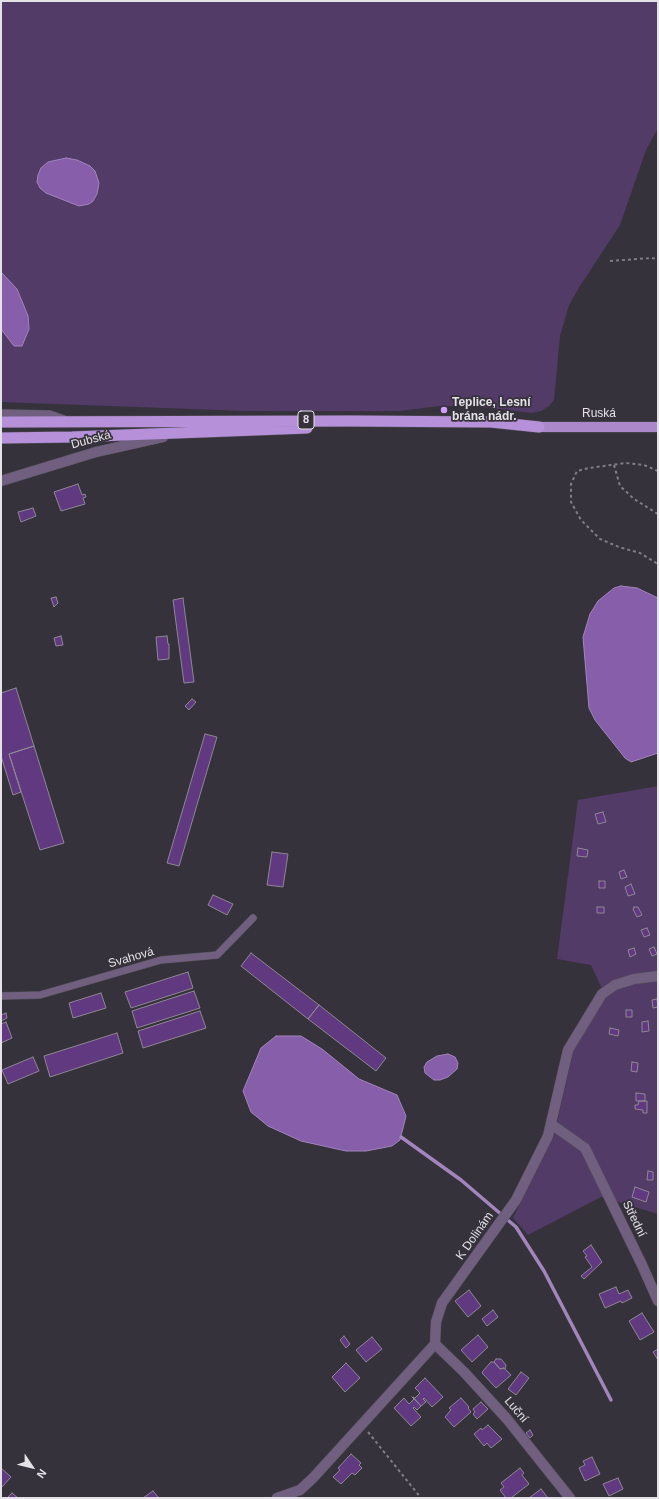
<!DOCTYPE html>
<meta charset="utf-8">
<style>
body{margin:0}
#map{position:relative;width:659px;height:1499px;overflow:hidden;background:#36323b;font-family:Arial,sans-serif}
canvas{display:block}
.frame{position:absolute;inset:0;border:2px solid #e4e1e7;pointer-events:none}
.north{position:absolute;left:12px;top:1447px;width:40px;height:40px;-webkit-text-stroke:3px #36323b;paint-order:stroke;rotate:125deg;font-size:11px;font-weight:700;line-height:16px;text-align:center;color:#e4e1e7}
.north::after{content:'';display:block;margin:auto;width:14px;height:18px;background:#e4e1e7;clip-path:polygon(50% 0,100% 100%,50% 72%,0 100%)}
</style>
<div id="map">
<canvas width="659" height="1499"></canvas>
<div class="frame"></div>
<div class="north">N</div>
</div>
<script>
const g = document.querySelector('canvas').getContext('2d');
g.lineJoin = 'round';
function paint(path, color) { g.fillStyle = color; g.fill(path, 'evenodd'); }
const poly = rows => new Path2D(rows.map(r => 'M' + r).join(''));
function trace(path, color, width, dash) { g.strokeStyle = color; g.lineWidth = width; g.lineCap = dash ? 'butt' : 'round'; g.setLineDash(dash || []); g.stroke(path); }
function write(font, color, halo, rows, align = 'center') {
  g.font = font + ' Arial,sans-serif'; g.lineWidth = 3.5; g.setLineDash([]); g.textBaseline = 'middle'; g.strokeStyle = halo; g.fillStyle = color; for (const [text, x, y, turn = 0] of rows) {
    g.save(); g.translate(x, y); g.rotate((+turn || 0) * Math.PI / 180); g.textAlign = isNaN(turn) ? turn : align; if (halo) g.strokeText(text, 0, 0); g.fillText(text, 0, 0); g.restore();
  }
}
paint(poly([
 [1,1,658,1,658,128,646,150,620,225,580,286,569,305,560,336,554,400,549,406,541,411,532,413,473,406,440,406,399,411,245,411,1,402,1,329,14,346,21,346,29,329,17,289,1,272],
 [658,786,658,1214,601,1197,528,1235,513,1218,554,1136,573,1052,606,997,591,965,557,959,578,800]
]), '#533b68');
const water = poly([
 [66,158,77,160,90,166,95,171,99,183,97,194,93,201,89,204,79,206,46,193,40,188,37,182,38,175,41,168,48,162,66,158],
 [1,272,17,289,28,316,29,329,22,346,14,346,1,329,1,272],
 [621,586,637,588,658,598,658,753,631,762,625,758,595,720,589,708,583,637,590,614,598,601,614,588,621,586],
 [276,1036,301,1036,322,1049,359,1079,397,1095,406,1116,400,1140,392,1146,366,1151,346,1151,301,1141,268,1126,251,1112,243,1091,261,1048,276,1036],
 [448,1054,455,1057,458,1063,457,1069,448,1077,440,1080,434,1080,425,1073,424,1067,427,1062,437,1056,448,1054]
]);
paint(water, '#865ea9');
trace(water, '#a285bc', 1);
trace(poly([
 [401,1137,461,1180,516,1227,544,1271,611,1400]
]), '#a285bc', 3.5);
const building = poly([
 [78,484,82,495,85,494,86,497,83,498,85,504,61,511,54,492,78,484],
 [33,508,36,516,21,522,18,512,33,508],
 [56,597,58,603,54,607,51,598,56,597],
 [183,598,194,682,184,683,173,600,183,598],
 [61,636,63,645,56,646,54,638,61,636],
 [167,636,168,644,169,644,169,659,158,660,156,637,167,636],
 [16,688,34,746,9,754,21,792,13,795,1,756,1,693,16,688],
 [192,699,196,702,189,710,185,706,192,699],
 [205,734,217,737,179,866,167,863,205,734],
 [34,746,64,843,40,850,9,754,34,746],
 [603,812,606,822,598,824,595,814,603,812],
 [578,848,588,850,587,857,577,856,578,848],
 [272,852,288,854,283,887,267,885,272,852],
 [624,870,627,877,621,879,619,872,624,870],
 [599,881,605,881,605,888,599,888,599,881],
 [631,884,635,894,628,896,625,887,631,884],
 [213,895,233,904,227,915,208,905,213,895],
 [597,907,604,907,604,913,597,913,597,907],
 [634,907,638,907,642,915,637,917,633,909,634,907],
 [647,928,650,935,644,937,641,930,647,928],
 [654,947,657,954,652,956,649,949,654,947],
 [634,948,636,954,630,957,628,950,634,948],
 [251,953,319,1005,308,1019,241,966,251,953],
 [188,972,193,988,131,1008,125,992,188,972],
 [194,991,200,1008,137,1028,132,1011,194,991],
 [101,993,106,1008,73,1018,69,1003,101,993],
 [657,999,658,1007,653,1008,652,1000,657,999],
 [319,1005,386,1058,376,1071,308,1019,319,1005],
 [626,1010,632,1010,632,1017,626,1017,626,1010],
 [200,1011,206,1028,143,1048,138,1031,200,1011],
 [6,1013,7,1018,1,1021,1,1015,6,1013],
 [648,1021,649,1031,642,1032,642,1022,648,1021],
 [6,1022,12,1038,1,1043,1,1024,6,1022],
 [610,1028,619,1030,618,1036,609,1034,610,1028],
 [117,1033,123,1053,50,1077,44,1056,117,1033],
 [33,1057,39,1071,8,1084,2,1070,33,1057],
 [632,1062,638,1063,637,1072,631,1071,632,1062],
 [636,1093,645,1094,645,1101,636,1101,636,1093],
 [639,1101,647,1101,647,1113,643,1113,643,1110,635,1109,635,1105,638,1105,639,1101],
 [648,1171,653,1172,653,1180,647,1180,648,1171],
 [635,1187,649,1192,646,1202,632,1197,635,1187],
 [591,1245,602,1262,584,1279,581,1276,592,1267,585,1257,587,1256,583,1251,591,1245],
 [616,1287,619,1294,628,1290,632,1298,622,1303,621,1301,605,1308,599,1294,616,1287],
 [469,1290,481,1306,468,1317,455,1301,469,1290],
 [493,1310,498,1317,487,1326,482,1319,493,1310],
 [642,1313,654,1332,640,1340,629,1321,642,1313],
 [478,1335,488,1347,472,1362,461,1350,478,1335],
 [344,1336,350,1344,346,1348,340,1340,344,1336],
 [372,1337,382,1349,366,1362,356,1350,372,1337],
 [658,1349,658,1360,653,1352,658,1349],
 [496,1359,501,1359,506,1365,505,1369,504,1368,500,1369,494,1362,496,1359],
 [491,1362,494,1362,500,1369,504,1368,511,1375,496,1388,482,1373,483,1371,491,1362],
 [346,1363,360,1378,345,1392,332,1377,346,1363],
 [521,1372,529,1378,516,1395,508,1389,521,1372],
 [425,1378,443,1397,432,1407,424,1398,423,1399,426,1402,421,1406,413,1397,415,1398,420,1393,415,1388,425,1378],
 [412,1397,421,1406,417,1410,414,1407,413,1408,421,1417,411,1426,394,1408,404,1398,409,1404,414,1399,412,1397],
 [461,1398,469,1407,468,1408,471,1412,454,1427,445,1417,451,1410,449,1408,461,1398],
 [481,1402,488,1409,477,1419,473,1414,475,1412,473,1409,481,1402],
 [488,1425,502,1439,491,1448,487,1443,484,1446,474,1434,481,1428,482,1430,488,1425],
 [530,1430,533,1435,530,1438,526,1433,530,1430],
 [351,1454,361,1463,359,1465,362,1468,355,1475,352,1473,341,1484,333,1477,340,1470,338,1468,351,1454],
 [592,1457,600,1474,585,1481,579,1468,585,1465,583,1461,592,1457],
 [1,1468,11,1477,1,1488,1,1468],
 [520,1468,524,1473,522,1475,529,1484,511,1498,506,1498,500,1490,504,1487,501,1483,520,1468],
 [618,1478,623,1489,609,1496,603,1484,618,1478],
 [541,1489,548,1498,529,1498,541,1489],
 [153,1491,159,1498,143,1498,153,1491],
 [12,1493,18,1498,7,1498,12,1493]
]);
paint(building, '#613980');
trace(building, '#8d8892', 1);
const service = poly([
 [1,413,50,414,64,419],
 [1,996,40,995,161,960,217,955,253,918]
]);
const minor = poly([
 [1,481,96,452,163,437],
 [551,1124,585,1148,642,1265,658,1301],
 [435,1344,464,1372,507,1419,570,1498],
 [277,1498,300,1490,313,1478,435,1344,436,1322,442,1303,516,1200,548,1136,568,1050,602,994,615,985,634,979,658,976]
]);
const primary = poly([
 [539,427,658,427]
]);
const trunk = poly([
 [1,422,350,421,491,422,539,427],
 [1,438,72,437,307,428]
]);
trace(service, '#524e57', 8);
trace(minor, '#524e57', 11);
trace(primary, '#524e57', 11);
trace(trunk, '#524e57', 12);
trace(poly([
 [610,261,651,258,658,259],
 [614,465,620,486,634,499,658,514],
 [658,471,644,465,626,463,589,468,577,471,571,484,571,502,581,520,600,539,619,547,640,553,658,564],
 [368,1432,421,1498]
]), '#807d85', 2, [3, 3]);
trace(service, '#705f7f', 7);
trace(minor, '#705f7f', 10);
trace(primary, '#aa88ca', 10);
trace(trunk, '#b690d8', 11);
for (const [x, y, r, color] of [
 [444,410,4,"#d19dfe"]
]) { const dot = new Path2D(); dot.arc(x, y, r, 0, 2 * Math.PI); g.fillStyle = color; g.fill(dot); trace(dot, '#36323b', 1.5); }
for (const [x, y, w] of [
 [306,420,16]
]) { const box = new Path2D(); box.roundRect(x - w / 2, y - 9, w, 18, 3); g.fillStyle = '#36323b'; g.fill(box); trace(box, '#e4e1e7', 1); }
write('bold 11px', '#e4e1e7', null, [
 ["8",306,420]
]);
write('bold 12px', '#e4e1e7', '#36323b', [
 ["Teplice, Lesní",452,403],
 ["brána nádr.",452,417]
], 'left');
write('12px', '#e4e1e7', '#36323b', [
 ["Ruská",599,414],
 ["Dubská",91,440,-15],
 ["Svahová",131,958,-16],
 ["Střední",634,1219,64],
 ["K Dolinám",475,1236,-55],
 ["Luční",516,1410,50]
]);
</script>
